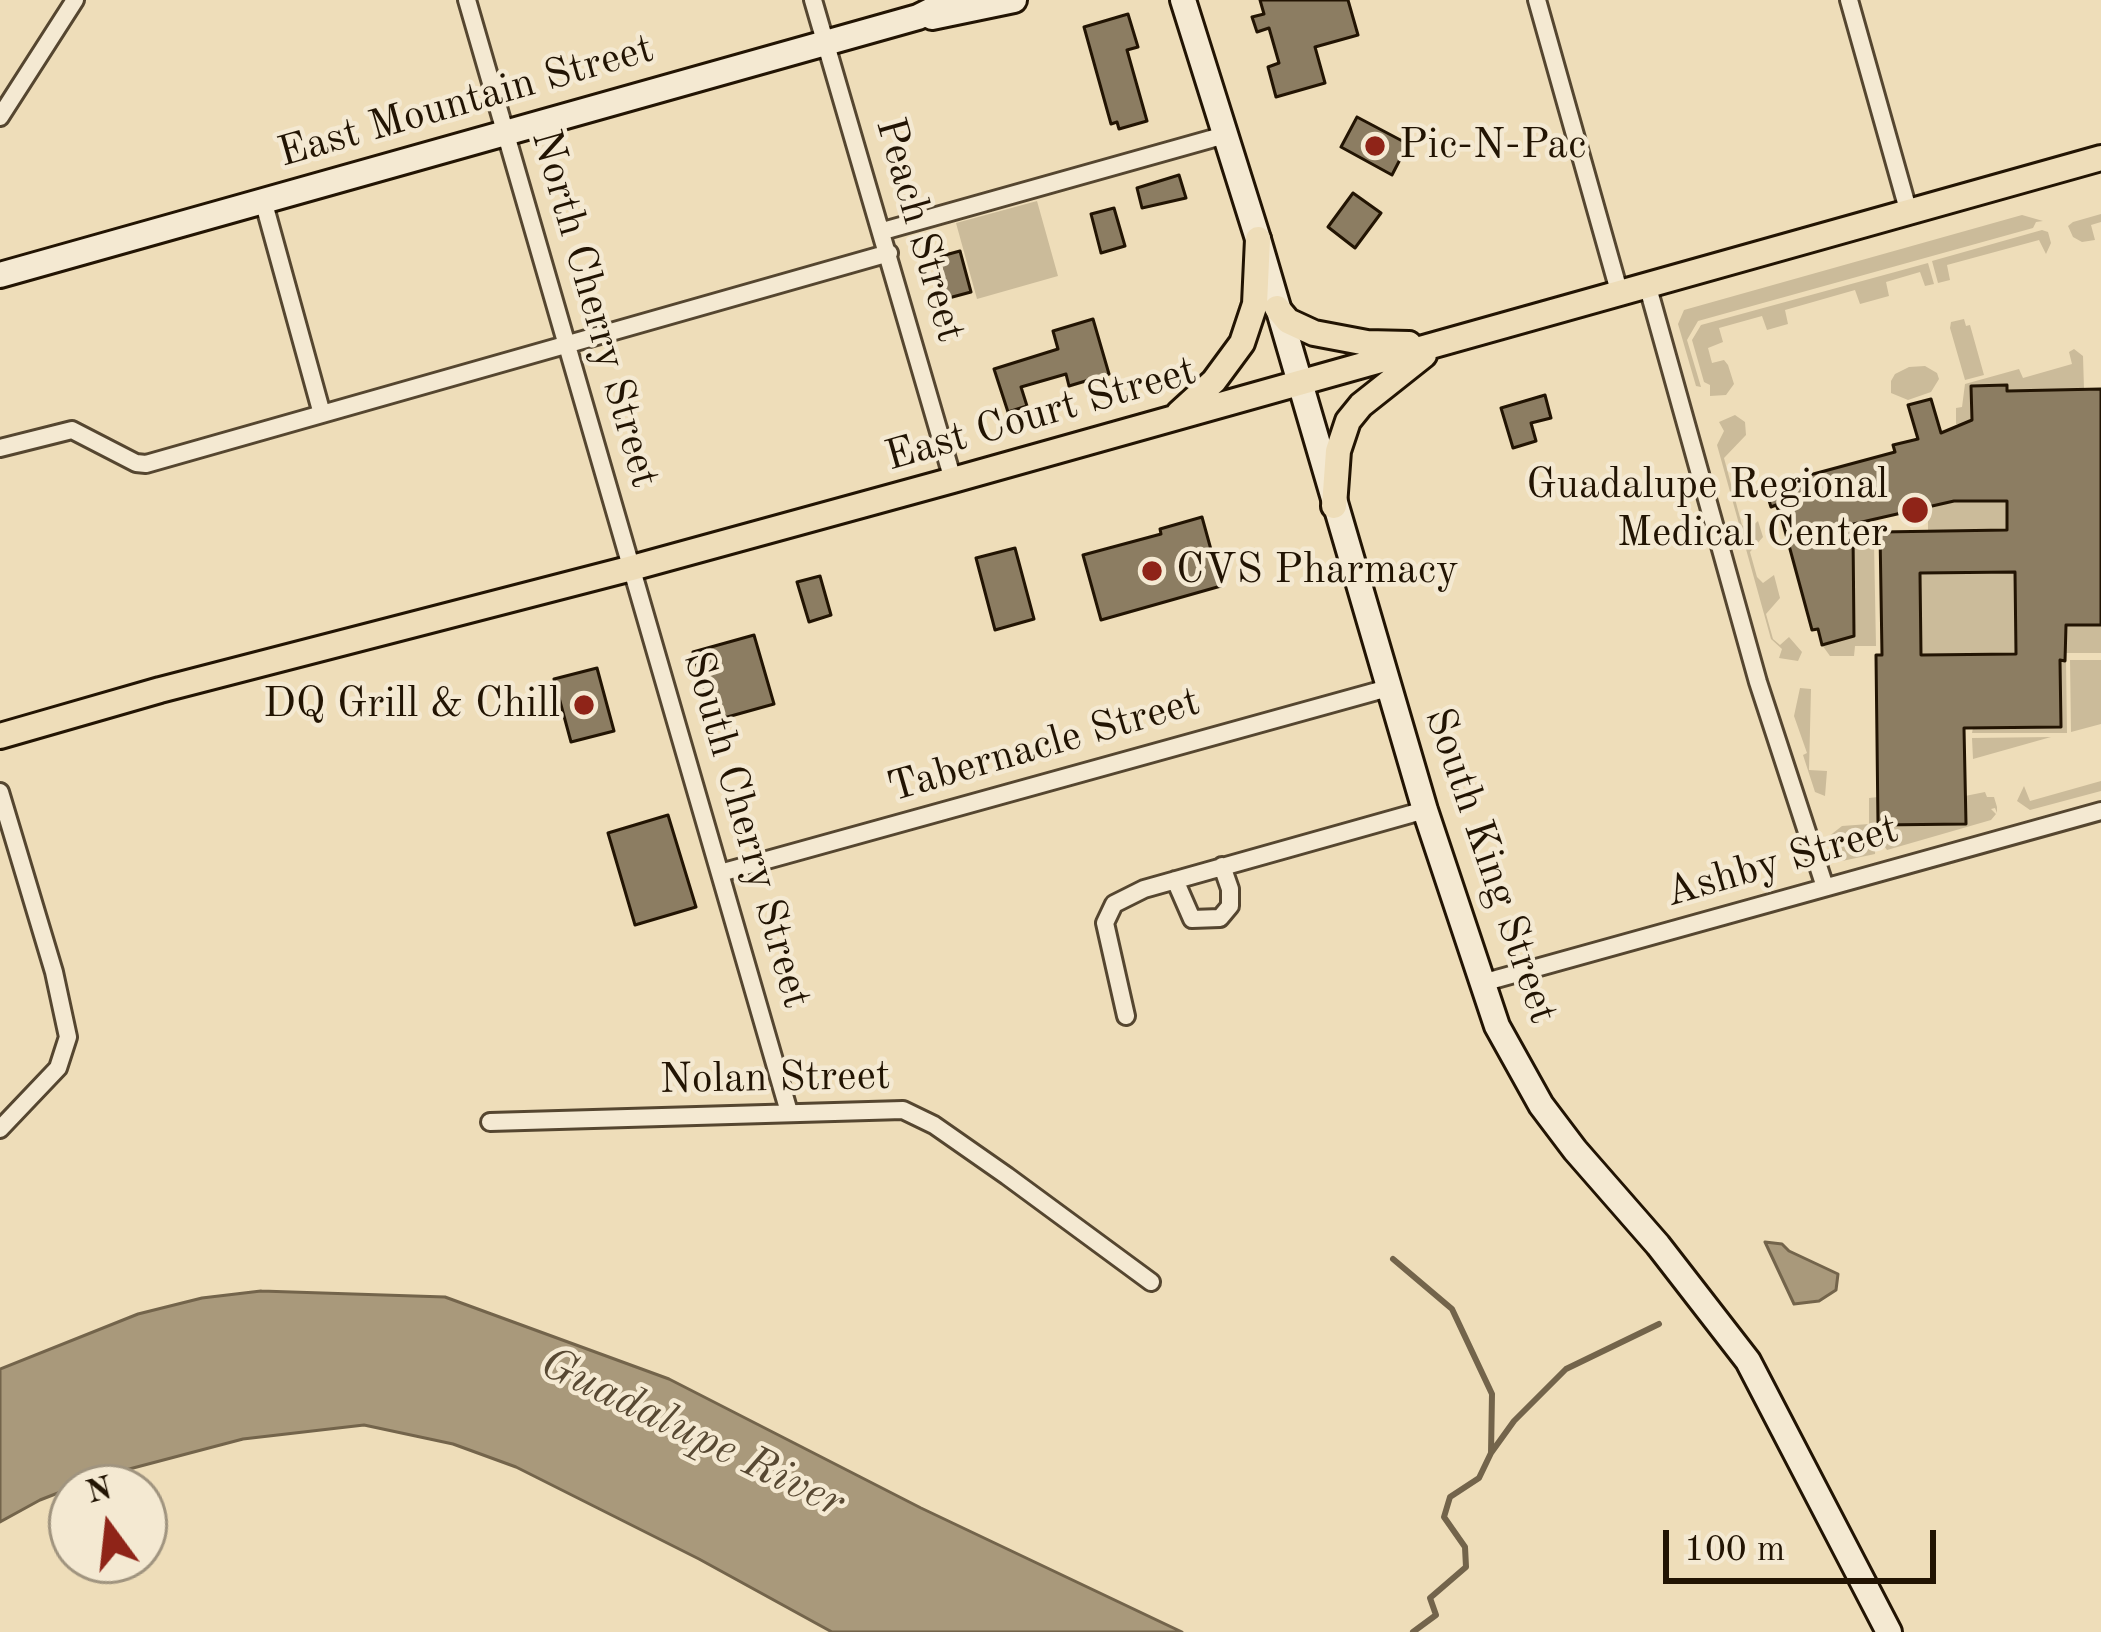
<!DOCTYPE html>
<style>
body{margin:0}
#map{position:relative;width:2101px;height:1632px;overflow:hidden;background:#eeddb9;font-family:"Old Standard TT",serif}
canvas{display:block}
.north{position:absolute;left:48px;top:1464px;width:120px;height:120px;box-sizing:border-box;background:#f4e9d2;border:3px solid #a0947f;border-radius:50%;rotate:345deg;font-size:33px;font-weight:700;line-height:48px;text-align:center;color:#221403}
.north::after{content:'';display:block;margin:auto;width:42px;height:54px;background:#8f2418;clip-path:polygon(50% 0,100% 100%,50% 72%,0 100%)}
.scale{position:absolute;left:1663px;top:1530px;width:273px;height:54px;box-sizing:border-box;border:6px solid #221403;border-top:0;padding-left:15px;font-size:36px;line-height:42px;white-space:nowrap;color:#221403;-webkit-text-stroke:9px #f4e9d2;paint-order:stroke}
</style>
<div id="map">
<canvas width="2101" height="1632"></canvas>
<div class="north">N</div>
<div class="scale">100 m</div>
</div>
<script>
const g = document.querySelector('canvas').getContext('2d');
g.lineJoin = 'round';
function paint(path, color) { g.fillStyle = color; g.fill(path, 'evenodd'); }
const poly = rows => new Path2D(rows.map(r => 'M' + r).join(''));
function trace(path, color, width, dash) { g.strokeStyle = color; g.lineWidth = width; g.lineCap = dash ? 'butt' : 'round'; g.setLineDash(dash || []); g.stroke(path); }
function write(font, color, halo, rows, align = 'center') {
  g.font = font + ' "Old Standard TT",serif'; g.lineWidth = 9; g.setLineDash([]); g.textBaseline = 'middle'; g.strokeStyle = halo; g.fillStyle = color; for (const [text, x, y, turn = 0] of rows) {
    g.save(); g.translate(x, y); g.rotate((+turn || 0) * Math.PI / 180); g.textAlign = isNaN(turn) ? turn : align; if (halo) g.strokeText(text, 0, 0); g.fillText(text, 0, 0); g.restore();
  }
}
paint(poly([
 [1037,201,1058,276,977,299,956,223],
 [2101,214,2101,222,2091,225,2095,240,2082,242,2073,237,2068,226,2073,222],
 [2022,215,2043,221,2036,222,2033,228,1698,321,1687,340,1701,387,1696,386,1678,324,1684,310],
 [2042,230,2048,232,2051,243,2046,254,2039,240,1947,265,1950,280,1938,283,1932,261],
 [1928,263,1934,284,1925,286,1920,272,1886,282,1889,296,1860,304,1855,290,1785,310,1788,324,1767,330,1762,316,1719,328,1723,342,1708,348,1712,363,1724,360,1728,365,1734,384,1726,395,1710,396,1710,385,1704,382,1692,340,1701,325],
 [1964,319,1966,326,1970,325,1984,375,1965,380,1950,328,1951,322],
 [2074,349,2083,356,2084,389,2007,391,2006,385,1971,386,1972,426,1956,424,1956,408,1962,407,1965,384,2019,369,2023,378,2072,364,2069,352],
 [1925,366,1937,373,1939,379,1931,392,1908,400,1891,393,1891,381,1895,374,1909,367],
 [1735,415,1745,422,1746,435,1724,458,1742,525,1748,530,1758,521,1763,537,1750,552,1757,577,1763,583,1774,575,1780,598,1766,614,1773,639,1780,645,1789,637,1802,652,1798,661,1779,658,1782,649,1771,639,1717,445,1724,431,1719,422],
 [1954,501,2007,501,2007,530,1928,531,1928,507],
 [1853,537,1880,537,1880,542,1874,543,1876,646,1855,646,1854,656,1830,656,1822,645,1854,636],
 [2015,572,2016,654,1921,655,1920,573],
 [2059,625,2101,625,2101,653,2066,653],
 [2060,660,2066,661,2067,733,1972,733,1976,711],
 [2070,660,2101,660,2101,724,2071,732],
 [1800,688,1811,689,1809,770,1827,771,1825,796,1815,792,1803,755,1807,753,1794,716],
 [2051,737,1973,759,1972,738],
 [2101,781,2101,791,2030,810,2017,801,2024,786,2030,801],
 [1985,792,1987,797,1994,797,1997,807,1997,813,1995,808,1991,809,1996,814,1991,820,1887,850,1884,846,1884,825,1965,824,1965,796],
 [1878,797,1875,854,1842,861,1831,853,1828,837,1842,826,1869,824,1869,798]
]), '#cbbb9a');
const water = poly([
 [1765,1242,1782,1244,1789,1251,1838,1274,1836,1290,1819,1301,1794,1304,1765,1242],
 [261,1291,445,1297,669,1379,921,1508,1182,1632,832,1632,699,1559,516,1467,453,1444,364,1425,243,1439,99,1477,40,1500,0,1522,0,1369,138,1314,202,1298,261,1291]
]);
paint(water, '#a9997b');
trace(water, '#73644b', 3);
trace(poly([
 [1393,1259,1452,1309,1492,1394,1491,1453],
 [1413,1632,1436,1615,1430,1598,1466,1567,1465,1547,1444,1517,1450,1497,1479,1478,1491,1453,1514,1421,1566,1369,1659,1324]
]), '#73644b', 6);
const building = poly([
 [1260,0,1348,0,1358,35,1315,47,1325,83,1276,97,1268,67,1279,63,1269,28,1257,32,1252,17,1264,14,1260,0],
 [1128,14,1138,47,1127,50,1147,121,1119,129,1117,122,1111,124,1084,27,1128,14],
 [1357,117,1408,144,1392,175,1341,147,1357,117],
 [1179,175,1186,198,1142,208,1137,188,1179,175],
 [1353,193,1381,213,1355,248,1328,227,1353,193],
 [1114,208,1125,246,1101,253,1091,214,1114,208],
 [960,251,971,292,945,299,934,258,960,251],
 [1093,319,1109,374,1069,386,1066,374,1021,387,1027,406,1008,412,994,369,1058,349,1053,331,1093,319],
 [2007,385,2007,391,2101,389,2101,625,2066,625,2065,661,2060,660,2061,727,1964,728,1966,824,1878,825,1876,655,1882,655,1880,532,2007,530,2007,501,1954,501,1849,525,1853,532,1854,636,1822,645,1818,629,1812,630,1781,516,1776,505,1771,507,1765,487,1895,452,1893,445,1918,439,1908,405,1931,399,1941,433,1972,420,1971,386,2007,385],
 [2015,572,2016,654,1921,655,1920,573,2015,572],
 [1545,395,1551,418,1531,423,1536,441,1513,448,1501,408,1545,395],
 [1202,517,1221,586,1101,620,1083,555,1161,534,1160,529,1202,517],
 [1015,548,1034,619,995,630,976,558,1015,548],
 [820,576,831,615,809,622,797,582,820,576],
 [754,635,774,704,713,721,693,652,754,635],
 [597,668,614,731,571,742,554,679,597,668],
 [668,815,696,907,635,925,608,833,668,815]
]);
paint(building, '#8c7d62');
trace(building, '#221403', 3);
const street = poly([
 [467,0,789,1112],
 [813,0,953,480],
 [1537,0,1619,291],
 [1849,0,1909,213],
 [0,117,75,0],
 [263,200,322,414],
 [883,231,1225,135],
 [1647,284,1758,682,1825,887],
 [0,448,72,430,136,463,146,464,889,253],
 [0,792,54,972,68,1037,58,1068,0,1129],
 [720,873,1388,688],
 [1175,880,1192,919,1220,918,1230,906,1230,889,1222,866],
 [1482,983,2101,811],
 [1126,1016,1105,923,1114,904,1144,889,1425,810],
 [490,1122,903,1110,934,1125,1007,1176,1151,1282]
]);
const secondary = poly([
 [1183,0,1258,239,1425,810,1497,1026,1541,1105,1575,1150,1658,1245,1748,1361,1889,1632],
 [932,17,1014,0],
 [0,275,918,17,952,0]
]);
const primary = poly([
 [1277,308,1288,321,1314,333,1367,343,1409,344],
 [1179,413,1214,381,1242,343,1255,304,1258,239],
 [1334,506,1338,451,1348,421,1361,405,1424,355],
 [0,736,160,690,632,568,953,480,2101,158]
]);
trace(street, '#554630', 22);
trace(secondary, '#221403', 30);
trace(primary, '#221403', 30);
trace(street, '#f4e9d2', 16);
trace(secondary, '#f4e9d2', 24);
trace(primary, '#eeddb9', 24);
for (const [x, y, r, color] of [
 [1375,146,12,"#8f2418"],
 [1915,510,15,"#8f2418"],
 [1152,571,12,"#8f2418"],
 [584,705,12,"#8f2418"]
]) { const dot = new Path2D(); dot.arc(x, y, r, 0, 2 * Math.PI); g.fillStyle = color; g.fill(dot); trace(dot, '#f4e9d2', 4.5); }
write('42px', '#221403', '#f4e9d2', [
 ["East Mountain Street",466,102,-16],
 ["Peach Street",919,230,74],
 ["North Cherry Street",594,309,74],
 ["East Court Street",1041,415,-16],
 ["Tabernacle Street",1044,746,-16],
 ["South Cherry Street",746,830,74],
 ["Ashby Street",1782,862,-16],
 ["South King Street",1490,866,71],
 ["Nolan Street",775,1079,-1]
]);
write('42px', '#221403', '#f4e9d2', [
 ["Pic-N-Pac",1399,146],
 ["Guadalupe Regional",1888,486,"right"],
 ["Medical Center",1888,534,"right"],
 ["CVS Pharmacy",1176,571],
 ["DQ Grill & Chill",560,705,"right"]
], 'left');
write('italic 45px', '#584933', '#f4e9d2', [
 ["Guadalupe River",692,1434,26]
]);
</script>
